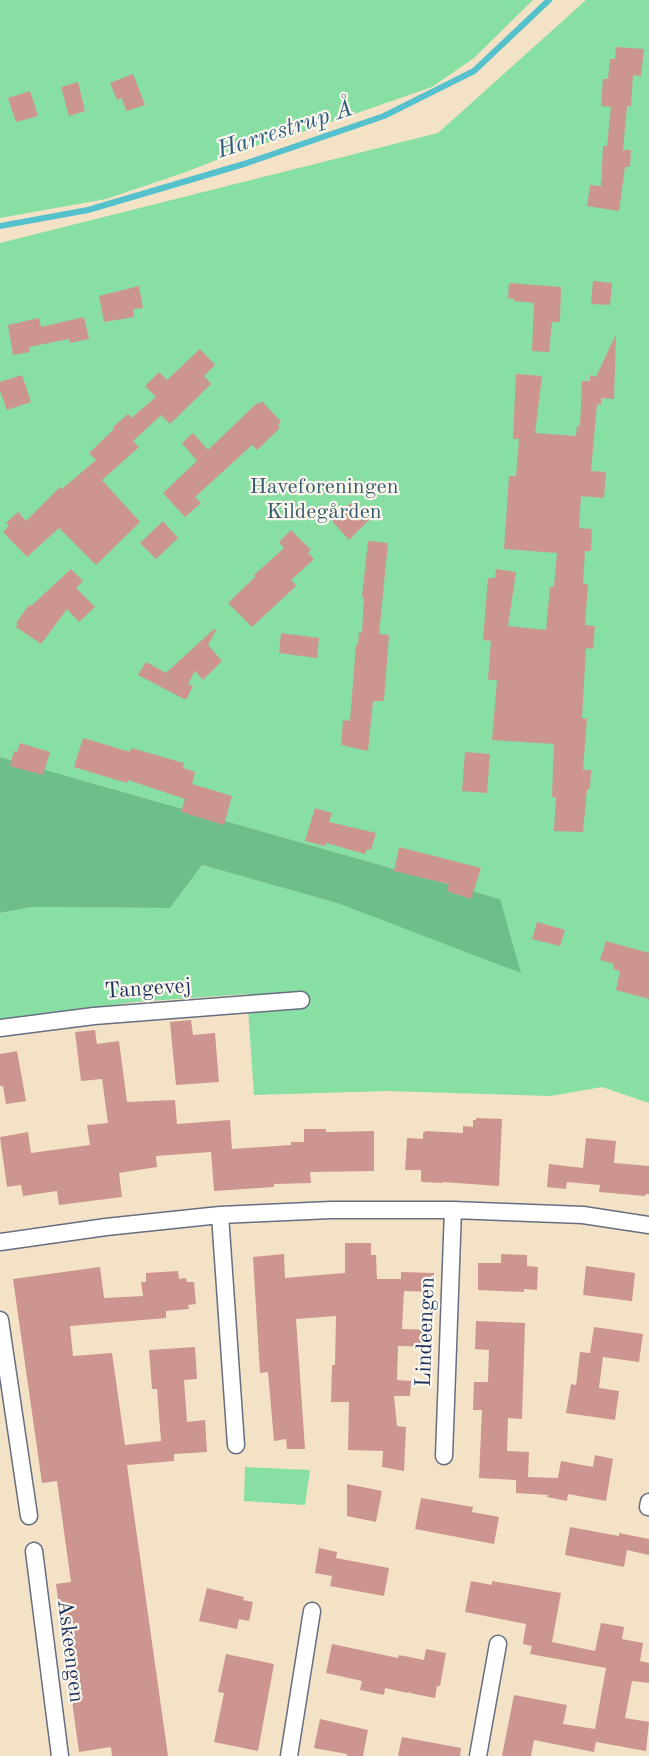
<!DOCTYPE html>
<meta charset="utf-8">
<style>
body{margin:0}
canvas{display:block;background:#f3e2c6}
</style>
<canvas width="649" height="1756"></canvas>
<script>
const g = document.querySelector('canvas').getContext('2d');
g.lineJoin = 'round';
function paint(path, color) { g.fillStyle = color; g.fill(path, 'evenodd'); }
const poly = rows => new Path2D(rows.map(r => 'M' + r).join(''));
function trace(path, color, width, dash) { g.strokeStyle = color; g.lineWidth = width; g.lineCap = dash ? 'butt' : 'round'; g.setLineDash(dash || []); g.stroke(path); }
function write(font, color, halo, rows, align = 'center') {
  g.font = font + ' "Old Standard TT",serif'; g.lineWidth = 4.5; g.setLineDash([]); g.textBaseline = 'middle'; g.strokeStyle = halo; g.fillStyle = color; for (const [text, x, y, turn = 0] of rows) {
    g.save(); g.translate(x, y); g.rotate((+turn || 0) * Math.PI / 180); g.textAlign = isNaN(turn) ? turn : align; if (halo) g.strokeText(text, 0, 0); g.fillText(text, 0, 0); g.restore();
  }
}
paint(poly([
 [0,0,533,0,474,58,432,87,288,137,247,148,186,172,106,199,0,218],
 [586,0,649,0,649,1103,602,1087,551,1096,387,1091,254,1095,247,994,135,1002,0,1021,0,913,32,907,170,908,202,865,340,904,500,899,0,757,0,243,438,133],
 [245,1467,310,1470,305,1505,244,1501]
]), '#88dfa3');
paint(poly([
 [0,757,500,899,521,973,340,904,202,865,170,908,32,907,0,913]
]), '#6ebe89');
trace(poly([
 [0,226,88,210,244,164,384,116,474,71,549,0]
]), '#54c1cc', 6);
paint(poly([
 [616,47,644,49,641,76,633,75,631,106,627,106,623,150,631,150,630,167,625,167,619,211,587,206,590,185,601,186,603,146,607,146,611,107,601,106,603,79,608,79,610,59,615,59],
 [133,74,145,105,126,111,122,98,117,100,110,83],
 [78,82,85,111,69,116,61,87],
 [30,91,38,116,16,122,8,98],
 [593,281,612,283,610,305,591,304],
 [509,283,561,287,560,322,552,322,549,352,532,351,534,303,514,301,514,299,508,298],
 [139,286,143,308,133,309,134,317,104,322,99,296],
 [84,317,89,339,70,343,69,339,29,347,30,352,13,355,8,325,39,318,41,327],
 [616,334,614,399,601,398,601,405,597,404,591,471,606,472,604,498,581,496,579,528,592,529,591,551,585,551,583,584,588,584,585,625,595,626,593,649,586,648,582,718,587,719,583,770,591,770,590,789,587,789,583,832,554,831,556,797,552,797,554,744,492,740,497,680,488,680,491,641,483,640,488,578,495,578,496,569,516,572,508,626,546,630,550,587,554,587,557,553,504,549,509,476,516,476,519,439,513,439,516,374,542,376,535,433,576,436,577,426,580,426,582,381,590,381,590,375,596,377],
 [200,349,215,365,204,376,211,384,170,424,161,415,133,441,139,447,102,480,140,522,96,565,59,528,27,557,3,532,9,526,6,523,18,512,26,521,60,487,62,489,96,460,89,453,114,429,113,427,128,414,131,418,156,397,145,386,159,372,167,380],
 [22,375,31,402,7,410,0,391,0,382],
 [262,401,281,422,278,425,280,428,257,450,252,445,195,497,201,503,185,517,163,493,197,461,182,443,193,433,208,450,257,403,259,404],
 [353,501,370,519,349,540,332,521],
 [163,521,178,538,156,559,140,543],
 [291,530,311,550,308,553,314,559,291,580,296,586,252,627,228,603,255,577,254,575,284,548,279,542],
 [368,541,388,543,379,634,389,635,384,701,373,701,368,751,341,745,343,720,350,721,356,645,358,645,359,632,362,633,364,597,362,597],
 [71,569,83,581,76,588,95,607,79,622,67,609,41,644,16,627,18,624,16,623,29,605,31,606],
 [214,629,216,630,208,645,222,661,203,680,195,671,188,684,193,686,186,700,138,675,146,662,166,673],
 [281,633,319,638,317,658,279,653],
 [83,738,130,752,131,748,184,763,183,768,195,772,192,784,232,796,224,825,181,812,185,799,128,780,127,783,74,767],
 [20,743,50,752,43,775,10,766,14,751,17,752],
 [465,752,490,754,487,793,462,791],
 [315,808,332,813,329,822,376,833,371,850,367,849,365,854,326,843,325,846,305,841],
 [399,847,481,868,471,899,447,891,449,884,394,871],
 [537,922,565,930,560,946,532,939],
 [606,941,649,953,649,999,616,990,620,971,613,969,614,964,600,960],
 [191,1020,193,1035,215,1033,219,1082,176,1085,170,1022],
 [95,1030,97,1044,119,1041,127,1102,175,1100,177,1124,230,1120,232,1149,291,1145,291,1142,304,1142,304,1129,326,1129,326,1132,374,1131,374,1171,310,1172,311,1183,274,1184,274,1187,214,1191,211,1152,156,1156,157,1167,119,1173,122,1197,59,1205,57,1191,23,1196,21,1185,7,1187,0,1137,28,1132,31,1153,90,1145,87,1125,108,1123,102,1079,81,1081,75,1032],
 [17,1051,26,1101,6,1104,3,1086,0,1086,0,1054],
 [476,1118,502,1119,499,1186,443,1182,443,1183,423,1182,421,1181,421,1170,405,1170,407,1138,423,1139,423,1133,426,1131,463,1133,463,1126,473,1127,473,1120,476,1120],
 [586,1138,616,1141,614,1163,649,1166,649,1194,646,1194,645,1196,599,1192,600,1185,567,1182,566,1189,547,1187,549,1164,583,1168],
 [345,1243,371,1243,371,1255,376,1255,377,1279,401,1279,401,1272,434,1273,434,1292,404,1291,402,1329,432,1330,432,1347,398,1346,397,1380,411,1381,410,1396,394,1396,397,1426,406,1427,404,1471,382,1467,383,1451,348,1450,349,1402,331,1402,332,1365,335,1365,336,1316,296,1319,305,1449,287,1449,286,1439,274,1441,268,1372,260,1373,253,1257,284,1254,285,1278,345,1273],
 [501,1254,527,1255,527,1266,538,1267,537,1290,524,1289,524,1292,478,1290,478,1263,501,1263],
 [586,1266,635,1273,632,1301,583,1295],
 [100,1267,104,1298,143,1296,141,1282,146,1282,146,1273,178,1271,179,1279,186,1278,187,1282,194,1282,196,1304,188,1305,189,1309,166,1311,166,1318,70,1326,73,1356,112,1353,125,1445,161,1441,157,1389,152,1389,149,1350,195,1347,197,1379,184,1380,187,1422,205,1420,207,1452,174,1454,174,1461,127,1465,168,1756,112,1756,111,1747,79,1752,56,1584,71,1582,57,1481,42,1483,13,1279],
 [476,1321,525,1323,522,1419,508,1418,507,1451,529,1452,528,1477,558,1478,561,1461,593,1467,595,1455,613,1459,606,1501,568,1494,567,1501,547,1497,548,1495,516,1493,516,1480,479,1478,482,1410,473,1410,474,1382,488,1382,489,1350,475,1349],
 [594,1327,643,1334,639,1362,603,1357,599,1388,619,1391,615,1420,566,1413,571,1384,576,1385,580,1352,590,1353],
 [347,1484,382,1491,376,1522,347,1516],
 [421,1498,473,1507,472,1512,499,1517,494,1544,415,1529],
 [570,1527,619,1536,619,1533,649,1539,649,1555,627,1550,624,1567,565,1555],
 [319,1548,337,1552,336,1558,389,1568,384,1596,330,1586,332,1576,315,1573],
 [471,1581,492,1585,492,1581,561,1593,552,1642,595,1651,601,1623,624,1627,622,1639,643,1643,640,1661,649,1663,649,1683,632,1681,625,1718,649,1722,646,1751,596,1742,594,1752,534,1740,531,1756,502,1756,514,1695,567,1705,563,1724,595,1729,606,1668,530,1654,532,1646,523,1644,526,1624,465,1612],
 [207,1588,244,1597,243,1600,253,1602,249,1621,239,1619,237,1629,199,1621],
 [332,1644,398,1658,399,1655,424,1660,426,1649,446,1653,440,1686,437,1686,435,1698,410,1693,411,1691,408,1693,385,1688,384,1695,360,1690,362,1681,326,1673],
 [226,1654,274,1664,258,1751,214,1742,224,1693,218,1692],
 [320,1719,368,1730,363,1756,347,1756,347,1754,314,1748],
 [402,1737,461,1748,460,1756,398,1756]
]), '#cd958f');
const minor = poly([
 [0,1028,94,1016,301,1000],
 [220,1215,236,1445],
 [0,1242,106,1227,220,1215,331,1210,453,1210,583,1215,649,1225],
 [0,1320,29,1516],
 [444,1456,453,1210],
 [648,1507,649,1502],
 [34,1551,60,1756],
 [289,1756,312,1611],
 [478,1756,498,1644]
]);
trace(minor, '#676e82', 19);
trace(minor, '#fff', 16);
write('22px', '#365b6f', '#fbf7ec', [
 ["Haveforeningen",324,487],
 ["Kildegården",324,512]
]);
write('22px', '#1b2f5e', '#fbf7ec', [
 ["Tangevej",148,989,-4],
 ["Lindeengen",426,1332,-88],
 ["Askeengen",70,1651,83]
]);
write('italic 24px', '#2c5b7f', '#fbf7ec', [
 ["Harrestrup Å",285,130,-18]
]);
</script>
